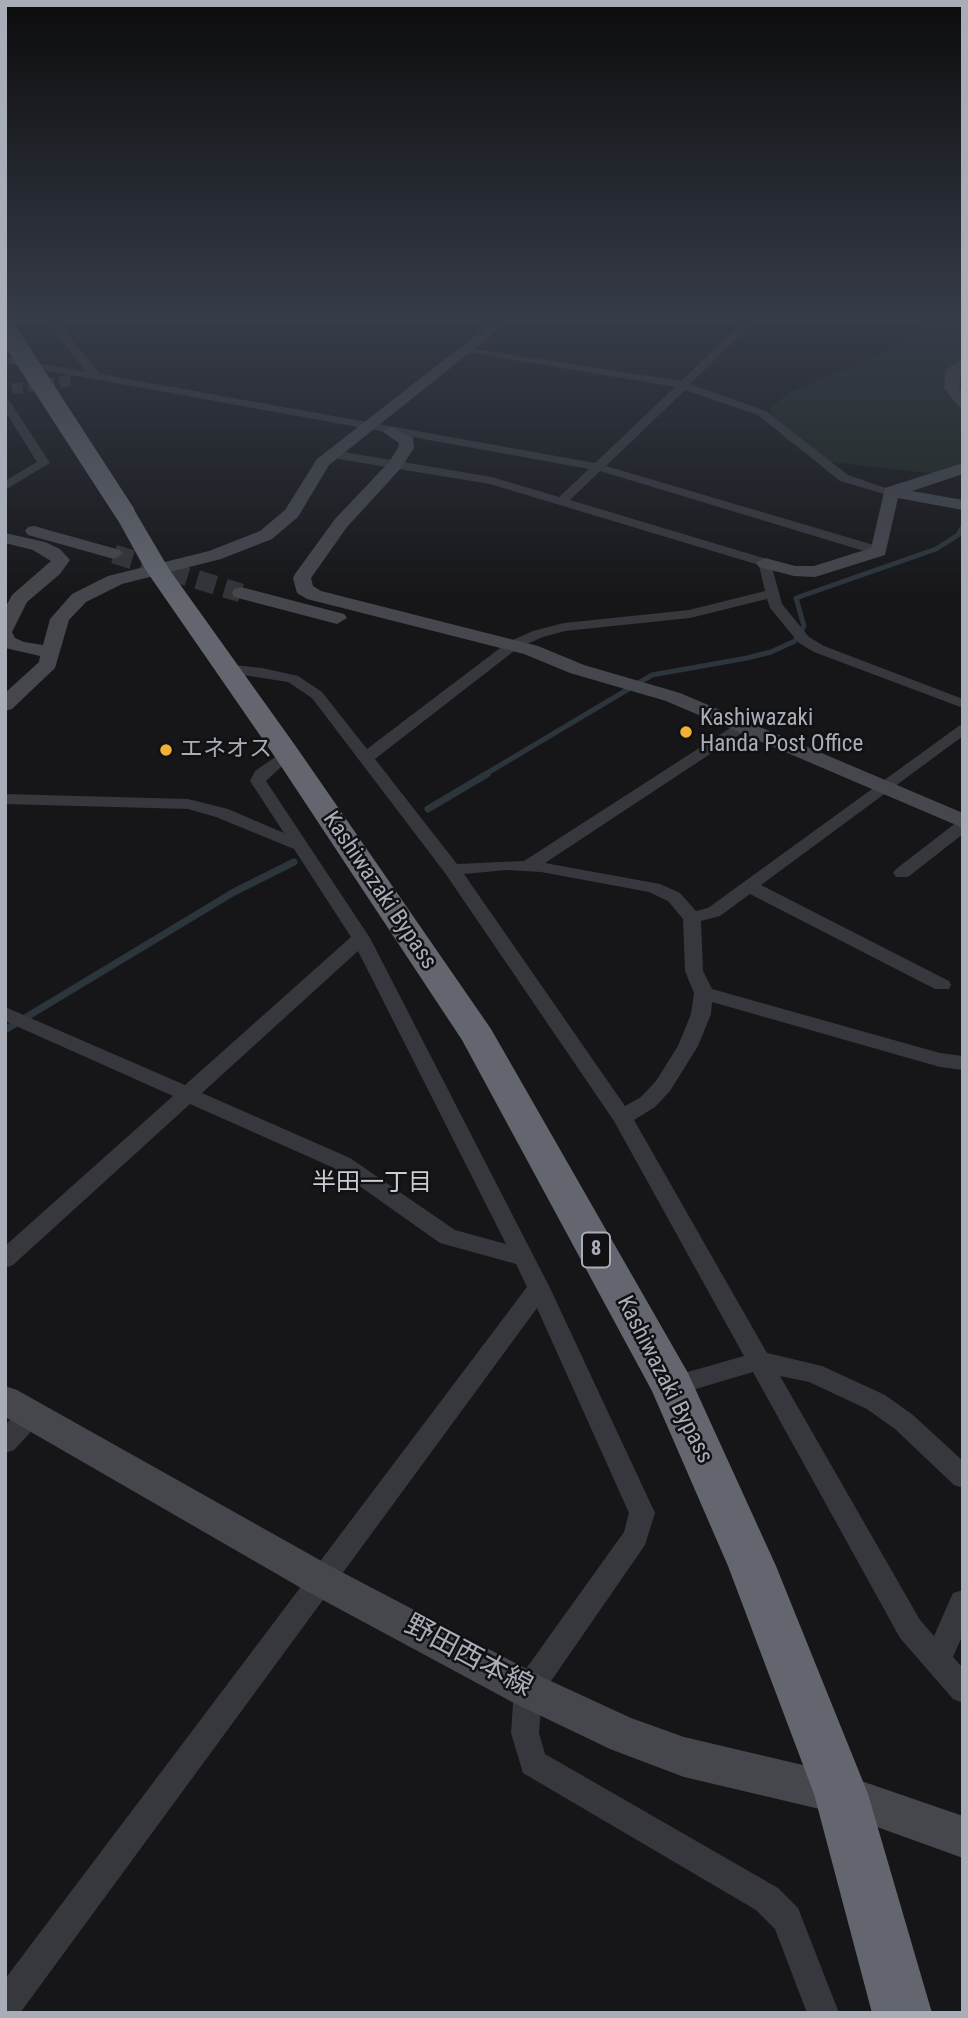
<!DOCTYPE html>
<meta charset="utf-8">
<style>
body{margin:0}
#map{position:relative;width:968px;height:2018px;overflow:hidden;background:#161618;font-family:"Roboto Condensed",sans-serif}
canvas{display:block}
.frame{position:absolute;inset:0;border:7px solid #a8adb8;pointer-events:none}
</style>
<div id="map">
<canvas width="968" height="2018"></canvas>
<div class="frame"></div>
</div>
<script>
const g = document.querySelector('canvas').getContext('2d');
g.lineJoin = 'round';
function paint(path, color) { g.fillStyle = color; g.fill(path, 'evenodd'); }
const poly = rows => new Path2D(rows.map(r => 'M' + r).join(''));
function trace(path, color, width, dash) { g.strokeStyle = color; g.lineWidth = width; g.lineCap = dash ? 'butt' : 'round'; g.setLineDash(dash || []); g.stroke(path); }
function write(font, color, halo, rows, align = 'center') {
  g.font = font + ' "Roboto Condensed","Noto Sans JP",sans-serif'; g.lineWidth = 5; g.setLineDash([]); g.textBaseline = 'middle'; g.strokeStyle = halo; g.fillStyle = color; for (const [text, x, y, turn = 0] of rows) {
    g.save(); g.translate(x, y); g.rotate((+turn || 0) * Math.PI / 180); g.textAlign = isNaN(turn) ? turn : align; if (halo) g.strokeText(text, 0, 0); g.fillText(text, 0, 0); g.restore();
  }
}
paint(poly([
 [930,321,963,321,963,472,936,474,832,462,808,454,785,438,771,418,771,407,790,392,881,354]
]), '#1e261f');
trace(poly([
 [484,775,652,675,747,658,771,652,795,641,804,626,796,598,936,549,958,535,963,526]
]), '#2c353c', 5);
trace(poly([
 [428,809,487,774],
 [5,1030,234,892,294,862]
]), '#2c353c', 7);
trace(poly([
 [12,389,72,380]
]), '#333438', 11, [11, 5]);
trace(poly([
 [114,554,241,593]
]), '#333438', 19, [19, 10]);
paint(poly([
 [47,321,57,321,100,374,595,463,675,387,466,352,462,351,462,347,681,381,744,321,755,321,690,384,766,411,848,475,897,492,891,496,840,481,758,415,685,390,606,466,884,548,884,554,874,554,600,471,570,500,770,560,782,604,809,637,824,646,963,699,963,708,814,652,799,643,770,608,767,599,690,618,565,631,543,637,518,648,375,759,457,864,524,861,738,723,748,723,751,726,748,729,545,863,660,884,680,893,696,911,708,908,963,723,963,736,761,885,949,981,951,985,949,989,935,989,750,894,720,916,701,921,703,971,712,989,940,1053,963,1056,963,1070,940,1067,712,1002,711,1014,698,1046,670,1091,655,1107,634,1120,767,1353,822,1366,885,1395,913,1415,963,1461,963,1488,954,1485,895,1429,867,1409,809,1382,780,1376,920,1620,934,1636,953,1593,963,1590,963,1634,953,1657,963,1668,963,1703,953,1699,900,1638,753,1372,672,1396,663,1393,660,1386,663,1379,744,1356,614,1121,445,873,312,698,288,682,224,672,217,668,224,664,262,668,298,676,322,692,367,749,508,642,533,631,564,623,689,610,765,591,759,565,490,484,332,458,326,454,332,450,492,477,559,497,589,469,5,363,5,357,86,372,47,321],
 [506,870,541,872,649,892,668,901,683,919,685,971,694,993,691,1014,678,1046,656,1081,641,1097,625,1106,464,874,506,870],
 [5,399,9,400,50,463,5,490,5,481,37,462,5,411,5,399],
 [287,749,295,754,266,781,370,938,550,1288,655,1513,645,1545,542,1694,539,1733,545,1754,778,1888,798,1908,839,2013,807,2013,775,1929,756,1910,523,1773,511,1733,514,1690,518,1680,624,1532,629,1513,537,1308,20,2013,5,2013,5,1979,527,1287,516,1264,440,1243,334,1168,190,1104,13,1265,5,1268,5,1246,173,1096,5,1021,5,1007,185,1085,351,937,294,849,216,817,188,809,5,804,5,794,188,799,228,809,284,833,250,781,255,771,287,749],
 [358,951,506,1244,455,1230,350,1158,202,1093,358,951],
 [963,821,963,834,908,877,896,877,893,873,896,869,957,822,963,821],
 [31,1405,40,1408,43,1415,40,1422,14,1450,5,1453,5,1425,22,1408,31,1405]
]), '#37383d');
paint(poly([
 [494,321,509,321,329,465,298,517,272,539,221,559,122,584,86,602,69,620,55,668,12,709,5,711,5,693,39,662,40,656,5,648,5,608,12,595,51,561,33,550,5,543,5,533,45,542,60,549,70,560,60,574,27,602,12,632,15,638,24,642,43,645,50,619,72,594,108,576,209,551,260,531,285,510,317,459,494,321],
 [963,358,959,388,963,393,963,407,958,406,944,388,946,370,963,358],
 [391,427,413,438,414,448,401,468,347,527,311,578,313,586,321,591,538,646,584,665,680,693,963,813,963,828,666,701,570,673,524,654,307,599,297,593,293,578,295,574,335,519,389,462,398,448,399,443,383,432,391,427],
 [963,463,963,474,912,491,963,500,963,510,898,498,885,555,815,577,794,576,759,567,756,563,765,558,795,566,814,566,871,548,885,488,963,463],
 [34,526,120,550,123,554,114,559,28,535,25,531,28,527,34,526],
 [241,587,344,614,347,618,337,624,234,597,232,593,234,589,241,587],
 [5,1386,17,1390,334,1568,542,1677,631,1718,684,1737,841,1774,963,1816,963,1858,841,1814,684,1777,610,1749,514,1703,308,1592,5,1417,5,1386]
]), '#45474d');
paint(poly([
 [125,506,133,508,169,569,297,748,491,1029,688,1373,776,1566,868,1794,932,2013,872,2013,814,1794,728,1566,652,1391,462,1040,275,757,145,569,114,513,117,508,125,506]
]), '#63666e');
trace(poly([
 [5,328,125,513]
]), '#63666e', 20);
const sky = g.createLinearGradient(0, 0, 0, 603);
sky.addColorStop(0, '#0c0c0d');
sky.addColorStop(0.53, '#363c48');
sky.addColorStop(1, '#363c4800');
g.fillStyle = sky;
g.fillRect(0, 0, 968, 603);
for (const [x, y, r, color] of [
 [686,732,7,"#f2b134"],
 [166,750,7,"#f2b134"]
]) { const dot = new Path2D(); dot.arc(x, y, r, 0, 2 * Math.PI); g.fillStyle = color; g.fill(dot); trace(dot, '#111113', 2.5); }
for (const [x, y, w] of [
 [596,1250,28]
]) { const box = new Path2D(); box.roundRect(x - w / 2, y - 17.5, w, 35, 5); g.fillStyle = '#111113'; g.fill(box); trace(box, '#a8adb8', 2); }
write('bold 21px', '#a8adb8', null, [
 ["8",596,1250]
]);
write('23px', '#a8adb8', '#111113', [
 ["Kashiwazaki",700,719],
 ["Handa Post Office",700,745],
 ["エネオス",180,750]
], 'left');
write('23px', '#a8adb8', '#111113', [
 ["Kashiwazaki Bypass",379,891,56],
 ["Kashiwazaki Bypass",664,1380,63]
]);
write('24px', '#c9ccd4', '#111113', [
 ["半田一丁目",372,1184]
]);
write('28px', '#a8adb8', '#111113', [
 ["野田西本線",468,1657,28]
]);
</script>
